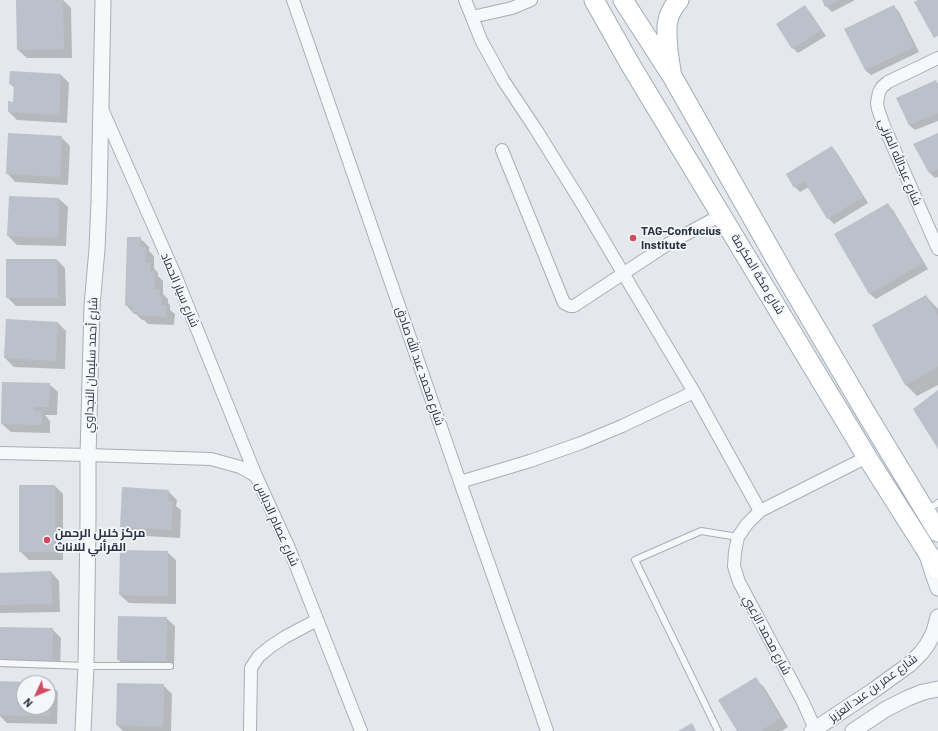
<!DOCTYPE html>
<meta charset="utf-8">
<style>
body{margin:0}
#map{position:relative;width:938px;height:731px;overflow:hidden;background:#e4e7ec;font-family:Barlow,sans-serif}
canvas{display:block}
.north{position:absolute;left:16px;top:675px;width:40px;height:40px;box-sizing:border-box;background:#f4f6f9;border:1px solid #a4a8b1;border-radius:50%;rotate:226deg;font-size:11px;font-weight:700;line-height:16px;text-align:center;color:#2b3445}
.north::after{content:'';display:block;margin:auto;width:14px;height:18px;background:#d1495b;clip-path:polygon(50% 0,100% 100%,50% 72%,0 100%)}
</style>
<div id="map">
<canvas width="938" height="731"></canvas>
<div class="north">N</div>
</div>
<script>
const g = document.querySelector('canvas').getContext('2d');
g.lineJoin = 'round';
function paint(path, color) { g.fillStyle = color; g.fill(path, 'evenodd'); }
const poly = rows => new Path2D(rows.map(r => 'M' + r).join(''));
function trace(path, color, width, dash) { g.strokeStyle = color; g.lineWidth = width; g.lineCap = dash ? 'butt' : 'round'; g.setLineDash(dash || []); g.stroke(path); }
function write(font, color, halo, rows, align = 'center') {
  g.font = font + ' Barlow,Cairo,sans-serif'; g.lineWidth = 3.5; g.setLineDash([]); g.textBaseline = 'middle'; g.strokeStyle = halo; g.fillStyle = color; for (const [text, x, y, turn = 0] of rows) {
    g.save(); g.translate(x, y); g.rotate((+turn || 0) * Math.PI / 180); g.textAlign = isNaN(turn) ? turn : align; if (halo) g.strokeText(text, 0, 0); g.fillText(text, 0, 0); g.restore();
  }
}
paint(poly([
 [17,0,63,0,71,8,72,58,27,58,18,50],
 [823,0,855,0,832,12,826,6],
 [894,6,899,12,919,52,871,75,865,70],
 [805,7,810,12,826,36,798,53,793,48],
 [61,75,69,83,67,123,17,120,9,112,14,103,15,88,10,84],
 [936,82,938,84,938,121,915,130,909,125,897,98],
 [938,135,938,177,935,178,930,173],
 [61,137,70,146,68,185,15,182,7,173],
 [832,147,837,153,868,203,834,224,828,218,809,187,800,192,795,187],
 [10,197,59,199,68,207,66,246,17,245,8,236],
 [888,205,893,210,928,269,876,299,870,294,836,235],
 [140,238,149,247,149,251,154,256,154,268,158,273,158,276,163,281,163,294,168,299,168,303,170,305,170,310,175,314,174,325,148,324,144,320,142,320,136,314,134,314,126,305],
 [57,260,65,268,66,306,16,306,7,297],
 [926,296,938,309,938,385,917,396,906,385,873,325],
 [58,323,66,331,65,369,14,367,5,358],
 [49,384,58,392,57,415,45,415,50,421,50,433,11,432,2,424],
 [55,486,63,494,63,560,29,560,20,551],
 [168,491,177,500,176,506,181,510,180,538,129,535,121,526],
 [167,552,176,560,176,604,129,603,120,595],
 [51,572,59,581,60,612,0,613,0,574],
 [166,618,175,626,174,669,126,668,118,659],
 [0,628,52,629,61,638,60,669,0,667],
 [755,679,764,687,788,727,782,731,738,731],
 [0,682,31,683,24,683,24,707,48,707,48,683,50,684,58,692,57,724,7,723,0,716],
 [163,685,172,694,171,731,123,731,117,725]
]), '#0003');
paint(poly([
 [16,0,63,0,64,49,17,50],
 [822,0,839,0,825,7],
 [918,0,938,0,938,36,934,38,914,2],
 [805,5,821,30,792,49,776,24],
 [894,5,914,47,865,70,844,29],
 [10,71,61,74,59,115,8,112,8,101,13,102,14,84,9,84],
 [936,80,938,85,938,113,909,125,896,98],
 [8,133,62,136,60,177,6,174],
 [938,133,938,169,929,173,913,144],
 [832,146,863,197,827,219,804,181,794,188,786,174],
 [9,196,59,198,58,238,7,236],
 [888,203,923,263,869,294,834,234],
 [127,237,141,237,140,247,146,247,145,263,150,263,150,271,155,271,154,289,160,289,159,295,162,296,162,305,167,305,166,317,138,315,138,312,132,312,132,306,125,306],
 [6,259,57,259,58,298,6,298],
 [926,295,938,316,938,367,905,385,872,325],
 [6,319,58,322,56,361,4,358],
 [2,382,50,383,49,407,35,407,35,411,42,411,42,425,1,424],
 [938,390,938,449,913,409],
 [19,485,55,485,55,552,19,552],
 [122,487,169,490,168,501,173,501,171,530,120,527],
 [120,550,168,551,168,596,119,595],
 [51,571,52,604,0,605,0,573],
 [118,616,167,617,166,661,117,660],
 [0,627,53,628,52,661,0,659],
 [756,677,781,718,760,731,737,731,718,700],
 [0,681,24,682,24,707,48,707,48,682,50,683,49,716,0,715],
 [117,683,164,684,163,727,116,725],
 [692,723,696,731,678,731]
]), '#bbc0ca');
const service = poly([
 [927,510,938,503],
 [0,663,86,666,170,666],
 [718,731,635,560,701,531,738,537]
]);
const minor = poly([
 [293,0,460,482,521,655,547,731],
 [465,0,472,17,512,8,531,0],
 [472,17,481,40,503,80,535,128,581,202,623,273,694,392,760,511],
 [938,58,888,82,882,87,879,92,877,103,878,109,884,126,938,249],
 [102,109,176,277,256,476],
 [502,150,564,303,570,306,574,306,668,244,721,215],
 [0,453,88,455,211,459,240,467,256,476,289,548,361,731],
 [460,482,530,461,581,443,622,426,694,392],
 [250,731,251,668,259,656,270,647,285,637,317,620],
 [816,731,803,702,739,582,734,566,735,552,738,537,747,524,760,511,867,457]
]);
const tertiary = poly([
 [928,558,933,574,938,588],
 [83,731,86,666,88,519,88,455,92,306,97,249,99,202,103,0],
 [812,731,874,690,910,664,921,653,927,645,934,632,938,617],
 [853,731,886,709,908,698,923,692,938,689]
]);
const primary = poly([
 [594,0,630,64,867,457,938,569],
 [623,0,672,76,786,277,866,413,938,532],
 [671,71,668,51,667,36,667,25,669,16,673,8,679,0]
]);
trace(service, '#a9aeb7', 8);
trace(minor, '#a9aeb7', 14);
trace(tertiary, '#a9aeb7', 17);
trace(primary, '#a3abb8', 21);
trace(service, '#f7f8fa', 6);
trace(minor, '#f7f8fa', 12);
trace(tertiary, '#f7f8fa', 15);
trace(primary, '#fff', 19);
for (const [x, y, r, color] of [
 [633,238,4,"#d1495b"],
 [47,540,4,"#d1495b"]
]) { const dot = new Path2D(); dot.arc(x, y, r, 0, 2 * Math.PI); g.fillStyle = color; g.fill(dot); trace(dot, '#f4f6f9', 1.5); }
write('12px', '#2b3445', '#f4f6f9', [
 ["شارع عبدالله المزني",900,162,67],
 ["شارع مكة المكرمة",758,274,59],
 ["شارع سيار الحماد",180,290,67],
 ["شارع أحمد سليمان النجداوي",91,365,-88],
 ["شارع محمد عبد الله صادق",420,366,71],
 ["شارع عصام الدباس",277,524,66],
 ["شارع محمد الزعبي",767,635,62],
 ["شارع عمر بن عبد العزيز",873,688,-36]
]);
write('bold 12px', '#2b3445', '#f4f6f9', [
 ["TAG-Confucius",641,231],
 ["Institute",641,245],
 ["مركز خليل الرحمن",55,533],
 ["القرأني للاناث",55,547]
], 'left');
</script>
